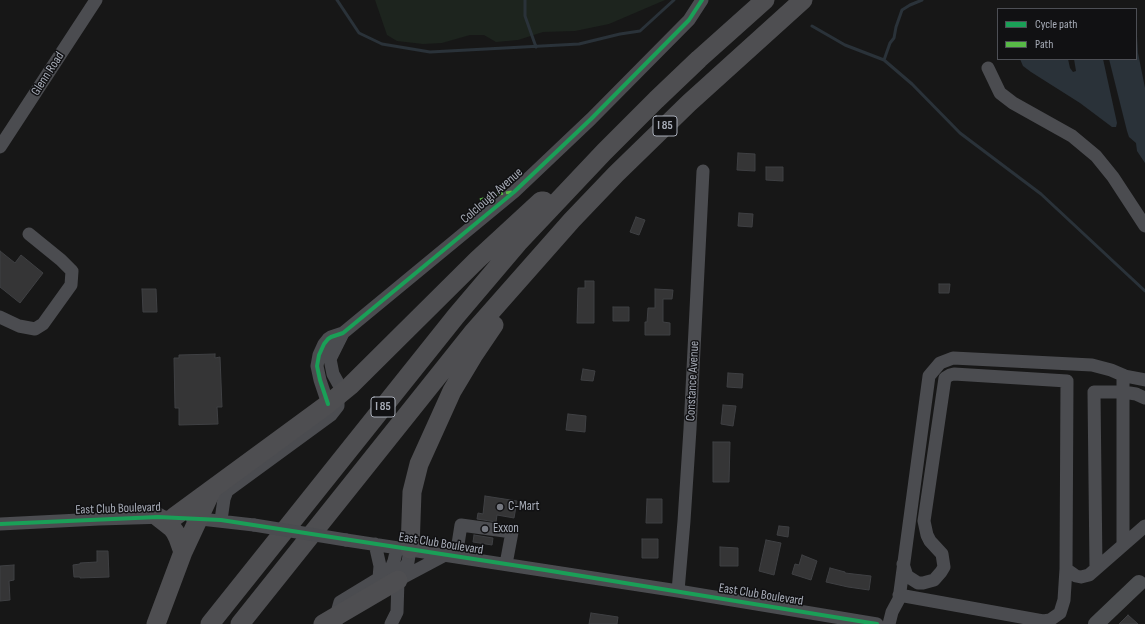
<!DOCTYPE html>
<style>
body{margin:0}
#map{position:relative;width:1145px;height:624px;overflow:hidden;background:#171717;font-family:"Sofia Sans Condensed",sans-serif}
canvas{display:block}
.legend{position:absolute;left:997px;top:8px;width:140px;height:52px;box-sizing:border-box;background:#111113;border:1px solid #4d4f55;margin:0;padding:5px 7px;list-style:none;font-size:12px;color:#a8adb8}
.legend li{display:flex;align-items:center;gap:8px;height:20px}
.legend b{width:20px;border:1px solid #4d4f55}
</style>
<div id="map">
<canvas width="1145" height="624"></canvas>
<ul class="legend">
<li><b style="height:5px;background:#1a9f57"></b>Cycle path</li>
<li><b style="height:5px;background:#58b947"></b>Path</li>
</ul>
</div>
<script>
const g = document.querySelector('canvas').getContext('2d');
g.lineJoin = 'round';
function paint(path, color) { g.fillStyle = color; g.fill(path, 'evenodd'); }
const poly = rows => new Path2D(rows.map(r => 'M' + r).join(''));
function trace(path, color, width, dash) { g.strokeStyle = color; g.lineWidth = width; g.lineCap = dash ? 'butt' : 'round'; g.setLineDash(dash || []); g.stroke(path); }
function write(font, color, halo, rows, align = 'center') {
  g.font = font + ' "Sofia Sans Condensed",sans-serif'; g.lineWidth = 3; g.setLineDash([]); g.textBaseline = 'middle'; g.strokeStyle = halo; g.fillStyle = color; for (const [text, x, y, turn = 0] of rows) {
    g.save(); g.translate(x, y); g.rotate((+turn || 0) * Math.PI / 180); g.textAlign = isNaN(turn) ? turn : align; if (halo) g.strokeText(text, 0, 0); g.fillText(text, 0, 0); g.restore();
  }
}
paint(poly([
 [375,0,665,0,609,24,575,31,543,32,518,40,496,42,484,35,470,35,442,43,423,44,397,41,387,35]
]), '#1d241e');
paint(poly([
 [1136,19,1138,53,1145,88,1145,163,1137,151,1136,143,1129,137,1127,131,1109,59,1136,59],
 [1020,59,1068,59,1070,68,1073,72,1076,71,1074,59,1103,59,1117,123,1116,127,1112,127,1080,103,1031,72,1023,66]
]), '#2a3239');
trace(poly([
 [337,0,359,33,382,44,430,52,579,44,620,34,640,31,674,0],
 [525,0,525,16,536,47],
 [812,26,845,45,884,60,912,84,960,133,1041,194,1145,291],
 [884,60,890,43,894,38,896,27,902,10,910,5,922,0]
]), '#2a3239', 3);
const building = poly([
 [738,153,755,154,755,171,737,170,738,153],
 [766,167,783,167,783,181,766,180,766,167],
 [739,213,753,214,752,227,738,226,739,213],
 [636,217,645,220,639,235,630,232,636,217],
 [0,251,15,263,21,255,43,273,20,303,0,287,0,251],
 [585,281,594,281,594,323,577,323,578,288,585,288,585,281],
 [939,284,950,284,949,293,939,293,939,284],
 [142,289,156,289,157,312,143,312,142,289],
 [655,289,673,290,672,299,663,299,663,322,670,323,670,335,645,335,645,322,647,322,648,308,655,308,655,289],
 [613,307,629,307,629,321,613,321,613,307],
 [215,354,215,358,220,357,222,407,217,407,218,424,179,425,179,408,175,408,174,358,179,358,179,355,215,354],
 [583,369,595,371,593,381,581,380,583,369],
 [728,373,743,374,742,388,727,387,728,373],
 [723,405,736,406,733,426,721,424,723,405],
 [568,414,586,416,585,432,566,430,568,414],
 [713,442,730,442,729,482,713,482,713,442],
 [485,496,517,501,514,518,497,515,496,522,477,519,478,513,483,514,485,496],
 [647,499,662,499,662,523,646,523,647,499],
 [779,526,789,527,788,537,777,535,779,526],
 [474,535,493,538,492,545,473,542,474,535],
 [642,539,658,539,658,558,642,558,642,539],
 [766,540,781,543,774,575,759,571,766,540],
 [720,547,738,548,738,566,720,566,720,547],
 [97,551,108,551,109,577,80,578,80,577,74,577,73,565,80,564,80,563,97,562,97,551],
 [802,555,817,561,811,580,792,574,795,564,799,565,802,555],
 [14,565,14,580,9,581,10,600,0,601,0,566,14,565],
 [830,568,845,572,845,573,871,576,869,590,848,587,826,582,830,568],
 [591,613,618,617,617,624,589,624,591,613],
 [1128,615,1138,624,1119,624,1128,615]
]);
paint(building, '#353536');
trace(building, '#3f4043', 1);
trace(poly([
 [988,68,1000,93,1013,103,1072,136,1096,156,1113,177,1145,226],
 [0,147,96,0],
 [0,317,19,326,35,329,43,324,71,285,72,271,61,260,29,234],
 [343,392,333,374,330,359,343,333],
 [328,404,320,380,317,366,319,355,324,344,328,339,331,337,343,333,514,192,591,119,689,20,702,0],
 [192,518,254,525],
 [221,520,224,499,227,491,331,415,338,406,338,401,336,397],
 [0,524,99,519,166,517],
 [346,540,678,591,877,624],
 [375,544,380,566,379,578],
 [1123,545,1123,392,1136,394,1145,398],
 [456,557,461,525,512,532,506,564],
 [1066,569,1076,576,1081,577,1089,575,1145,526],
 [1096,569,1094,392,1123,392,1123,375],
 [398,580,445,555],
 [678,591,684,521,690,429,703,171],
 [899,595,1043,621,1050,620,1060,613,1064,600,1066,569,1067,381,954,374,950,375,945,378,924,521,927,535,930,541,942,554,944,567,941,572,934,580,923,583,918,583,907,576,903,564],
 [338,619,336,616,340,602,386,574,391,568,394,561,397,548],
 [391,624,397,612,398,580,408,562,410,549],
 [889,624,892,612,899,599,929,376,940,363,953,358,1092,365,1111,370,1125,376,1145,380]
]), '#4b4c50', 13);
trace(poly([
 [1096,624,1139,583]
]), '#4d4f52', 16);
trace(poly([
 [158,517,172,528,175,532,178,538,183,552],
 [174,517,328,404,350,386,477,260,541,201,544,201],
 [410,549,412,492,419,464,452,391,473,356,494,325],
 [156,624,183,552,211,492],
 [210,624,456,316,518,243,604,152,656,100,699,59,765,0],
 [240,624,474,331,572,220,616,174,689,103,803,0],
 [323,624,398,580]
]), '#4e4e51', 19);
trace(poly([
 [254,525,346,540]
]), '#4b4c50', 13);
trace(poly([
 [480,200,498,194,512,192]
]), '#58b947', 3, [6, 3]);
trace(poly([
 [328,404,320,380,317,366,319,355,324,344,328,339,331,337,343,333,514,192,591,119,689,20,702,0],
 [0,524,158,517,221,520,545,570,877,624]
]), '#1a9f57', 4);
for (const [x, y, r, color] of [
 [500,507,4,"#757880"],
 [485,529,4,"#757880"]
]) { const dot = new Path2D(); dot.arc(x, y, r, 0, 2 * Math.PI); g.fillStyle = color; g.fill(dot); trace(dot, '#111113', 1.5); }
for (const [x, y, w] of [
 [665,126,24],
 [383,407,24]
]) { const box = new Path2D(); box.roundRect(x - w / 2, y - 10, w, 20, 3); g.fillStyle = '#111113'; g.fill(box); trace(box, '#a8adb8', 1); }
write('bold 12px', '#a8adb8', null, [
 ["I 85",665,126],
 ["I 85",383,407]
]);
write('13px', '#a8adb8', '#111113', [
 ["Glenn Road",48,74,-57],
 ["Colclough Avenue",492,196,-41],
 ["Constance Avenue",693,381,-87],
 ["East Club Boulevard",118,509,-2],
 ["East Club Boulevard",441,544,9],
 ["East Club Boulevard",761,595,9]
]);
write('13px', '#a8adb8', '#111113', [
 ["C-Mart",508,507],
 ["Exxon",493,529]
], 'left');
</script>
